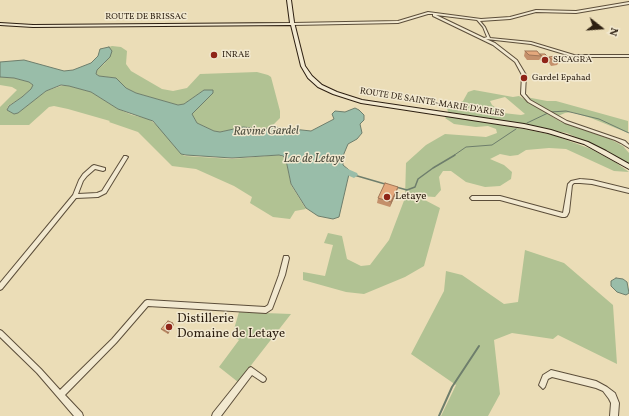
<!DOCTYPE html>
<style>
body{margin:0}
#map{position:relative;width:629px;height:416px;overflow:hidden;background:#ebddb7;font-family:Vollkorn,serif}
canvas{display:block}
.north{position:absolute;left:581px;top:8px;width:40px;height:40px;-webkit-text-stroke:3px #f2e9d0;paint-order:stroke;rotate:107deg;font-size:11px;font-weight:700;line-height:16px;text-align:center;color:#2d1f11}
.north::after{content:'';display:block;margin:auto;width:14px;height:18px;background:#2d1f11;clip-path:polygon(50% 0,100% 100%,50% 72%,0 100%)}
</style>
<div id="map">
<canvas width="629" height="416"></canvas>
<div class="north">N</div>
</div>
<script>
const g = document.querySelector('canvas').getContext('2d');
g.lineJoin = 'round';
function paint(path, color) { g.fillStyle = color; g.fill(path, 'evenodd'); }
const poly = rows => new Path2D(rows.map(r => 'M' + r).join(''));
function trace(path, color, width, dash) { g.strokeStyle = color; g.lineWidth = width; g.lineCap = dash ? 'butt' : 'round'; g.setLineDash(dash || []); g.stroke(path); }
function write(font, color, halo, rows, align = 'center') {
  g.font = font + ' Vollkorn,serif'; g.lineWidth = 3; g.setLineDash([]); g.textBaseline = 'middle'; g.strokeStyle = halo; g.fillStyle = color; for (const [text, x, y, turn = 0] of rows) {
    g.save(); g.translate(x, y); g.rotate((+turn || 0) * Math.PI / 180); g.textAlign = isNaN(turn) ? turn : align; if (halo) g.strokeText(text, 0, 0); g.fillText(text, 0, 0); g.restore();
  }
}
paint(poly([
 [112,46,121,47,127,51,126,64,131,71,162,89,173,91,187,88,200,74,257,72,268,75,271,77,280,111,280,118,270,128,243,127,220,132,214,131,197,123,192,114,211,95,204,90,184,104,178,105,136,93,126,88,116,78,99,76,96,74,97,70,105,63,110,48,109,47],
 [0,77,14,78,29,82,33,85,31,89,22,97,8,106,7,110,14,114,18,113,46,91,61,86,69,86,91,92,118,109,132,115,149,119,159,127,181,154,185,156,232,159,279,155,283,157,286,160,291,185,306,209,295,211,290,219,273,217,250,203,252,197,234,186,196,169,172,166,138,132,109,122,110,121,68,109,54,106,49,107,29,125,0,125,0,107,17,90,12,87,0,85],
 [474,90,513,97,519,96,561,122,610,139,623,146,629,153,629,165,612,154,567,133,448,112,447,108,463,101,468,92],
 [505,97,525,114,521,115,503,113,492,105,490,101],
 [526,97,547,101,556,101,628,121,628,133,591,118,571,112,565,113,558,116],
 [447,116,513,127,553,135,591,149,615,162,629,172,614,171,566,149,549,148,526,150,518,155,510,156,500,154,490,159,504,165,512,172,511,179,500,186,485,187,466,182,451,171,443,171,439,177,441,190,435,197,421,196,421,198,440,208,424,266,405,277,364,294,346,292,303,280,303,272,325,276,333,245,324,243,328,233,342,236,347,259,361,266,370,265,389,240,405,198,406,163,426,145,445,134,486,137,497,133,496,129,488,126,476,127,454,124,445,118],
 [525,250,564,263,613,305,617,364,558,335,553,339,512,333,494,340,500,394,488,416,441,416,456,385,411,354,444,291,446,271,462,275,504,304,518,302],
 [239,312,291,314,238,382,219,367,239,340,232,336]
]), '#b1c293');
const water = poly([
 [109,47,112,51,110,57,97,70,96,74,99,76,116,78,126,88,136,93,178,105,184,104,204,90,213,90,213,93,192,114,197,123,214,131,220,132,243,127,263,129,274,127,311,131,334,119,332,114,335,111,345,112,355,108,359,110,364,115,364,120,360,124,362,133,357,139,348,144,343,156,343,165,349,170,349,174,339,217,333,219,318,216,306,208,291,184,286,160,283,156,279,155,232,158,186,155,181,154,153,121,118,109,91,92,69,86,61,85,46,91,18,113,14,114,7,110,9,106,22,97,31,89,33,85,29,82,14,78,0,77,0,62,24,60,64,71,73,70,91,63,98,56,100,49,109,47],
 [616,278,623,279,627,282,629,293,626,295,617,292,611,286,611,281,616,278]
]);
paint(water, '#99bda9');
trace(water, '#6e7e6c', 1);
trace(poly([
 [527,123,550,112,566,111,599,119,629,133],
 [453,156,466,147,492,145,516,129]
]), '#6e7e6c', 1);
trace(poly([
 [354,175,385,184],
 [396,187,407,190,415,187,418,179,433,168,455,155]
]), '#6e7e6c', 1.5);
trace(poly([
 [439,416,452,387,479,346]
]), '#6e7e6c', 2);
paint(poly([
 [341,166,357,173,358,175,354,178,338,171,337,169,341,166]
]), '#99bda9');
const street = poly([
 [629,2,629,4,576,13,536,12,510,19,480,21,485,27,490,38,531,42,574,55,629,55,629,57,574,57,531,44,486,39,495,43,517,60,526,75,525,94,530,100,567,121,625,141,629,145,629,148,621,143,615,140,565,123,528,102,521,94,522,75,515,62,493,45,433,16,433,14,428,14,398,23,293,25,292,24,293,23,398,21,428,12,481,19,510,17,536,10,576,11,629,2],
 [436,15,477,20,483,27,487,37,484,38,436,15],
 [124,156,126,156,128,157,106,193,98,197,76,198,2,289,0,290,0,283,73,195,79,180,83,174,92,166,94,165,105,168,105,170,103,171,95,169,87,176,83,181,78,194,97,193,102,191,124,156],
 [580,179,592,180,629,189,629,193,592,184,580,183,574,183,572,185,569,212,567,216,565,217,562,217,500,200,472,200,470,198,472,196,500,196,563,213,568,184,571,181,580,179],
 [284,256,288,256,289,258,285,275,272,309,266,313,148,306,116,343,65,395,82,413,83,416,74,416,37,373,0,337,0,330,2,331,41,369,60,390,112,339,145,301,147,300,265,307,268,305,279,275,284,256],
 [251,367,265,377,266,379,265,381,263,382,261,381,252,375,221,416,212,416,213,413,249,368,251,367],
 [551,370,596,381,607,387,615,393,619,403,618,416,610,416,611,403,609,399,603,391,596,388,552,377,548,379,545,387,543,389,539,385,543,375,551,370]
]);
const secondary = poly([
 [287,0,291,0,294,22,305,66,312,76,322,85,337,92,362,100,524,124,551,130,588,142,606,151,629,164,629,169,584,144,548,133,524,128,361,103,333,94,318,87,308,78,301,66,291,25,33,27,0,25,0,23,33,25,290,23,287,0]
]);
trace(street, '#5c4e3a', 2);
trace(secondary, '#2d1f11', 2);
paint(street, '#f2e9d0');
paint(secondary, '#f2e9d0');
paint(poly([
 [525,51,540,54,549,57,560,61,557,65,551,66,548,61,547,62,542,62,539,59,539,60,527,60,524,56],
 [397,191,390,207,377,203,378,198],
 [174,325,168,334,163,331,161,329]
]), '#c4906b');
paint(poly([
 [398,187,397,191,390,207,391,202],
 [173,323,174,325,168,334,166,331]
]), '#a07657');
const building = poly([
 [525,51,537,51,541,56,529,55,525,51],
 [540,54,545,54,549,58,544,58,540,54],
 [555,56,560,61,554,61,549,57,555,56],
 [385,183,398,187,391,202,378,198,385,183],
 [168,321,173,323,166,331,161,329,168,321]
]);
paint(building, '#e4a87c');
trace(building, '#a07657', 1);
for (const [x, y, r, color] of [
 [214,55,4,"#8f2418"],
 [545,60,4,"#8f2418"],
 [524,78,4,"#8f2418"],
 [387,197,4,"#8f2418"],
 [169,327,4,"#8f2418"]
]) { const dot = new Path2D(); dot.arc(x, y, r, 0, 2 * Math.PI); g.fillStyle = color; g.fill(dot); trace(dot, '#f2e9d0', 1.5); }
write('9px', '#2d1f11', '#f2e9d0', [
 ["ROUTE DE BRISSAC",146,17],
 ["ROUTE DE SAINTE-MARIE D'ARLES",432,103,9]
]);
write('9px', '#2d1f11', '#f2e9d0', [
 ["INRAE",222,55],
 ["SICAGRA",553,60],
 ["Gardel Epahad",532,78]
], 'left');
write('11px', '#2d1f11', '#f2e9d0', [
 ["Letaye",395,197]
], 'left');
write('italic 12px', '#4d4e3f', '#f2e9d0', [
 ["Ravine Gardel",266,132,-1],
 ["Lac de Letaye",314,160]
]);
write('13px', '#2d1f11', '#f2e9d0', [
 ["Distillerie",177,320],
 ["Domaine de Letaye",177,335]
], 'left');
</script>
